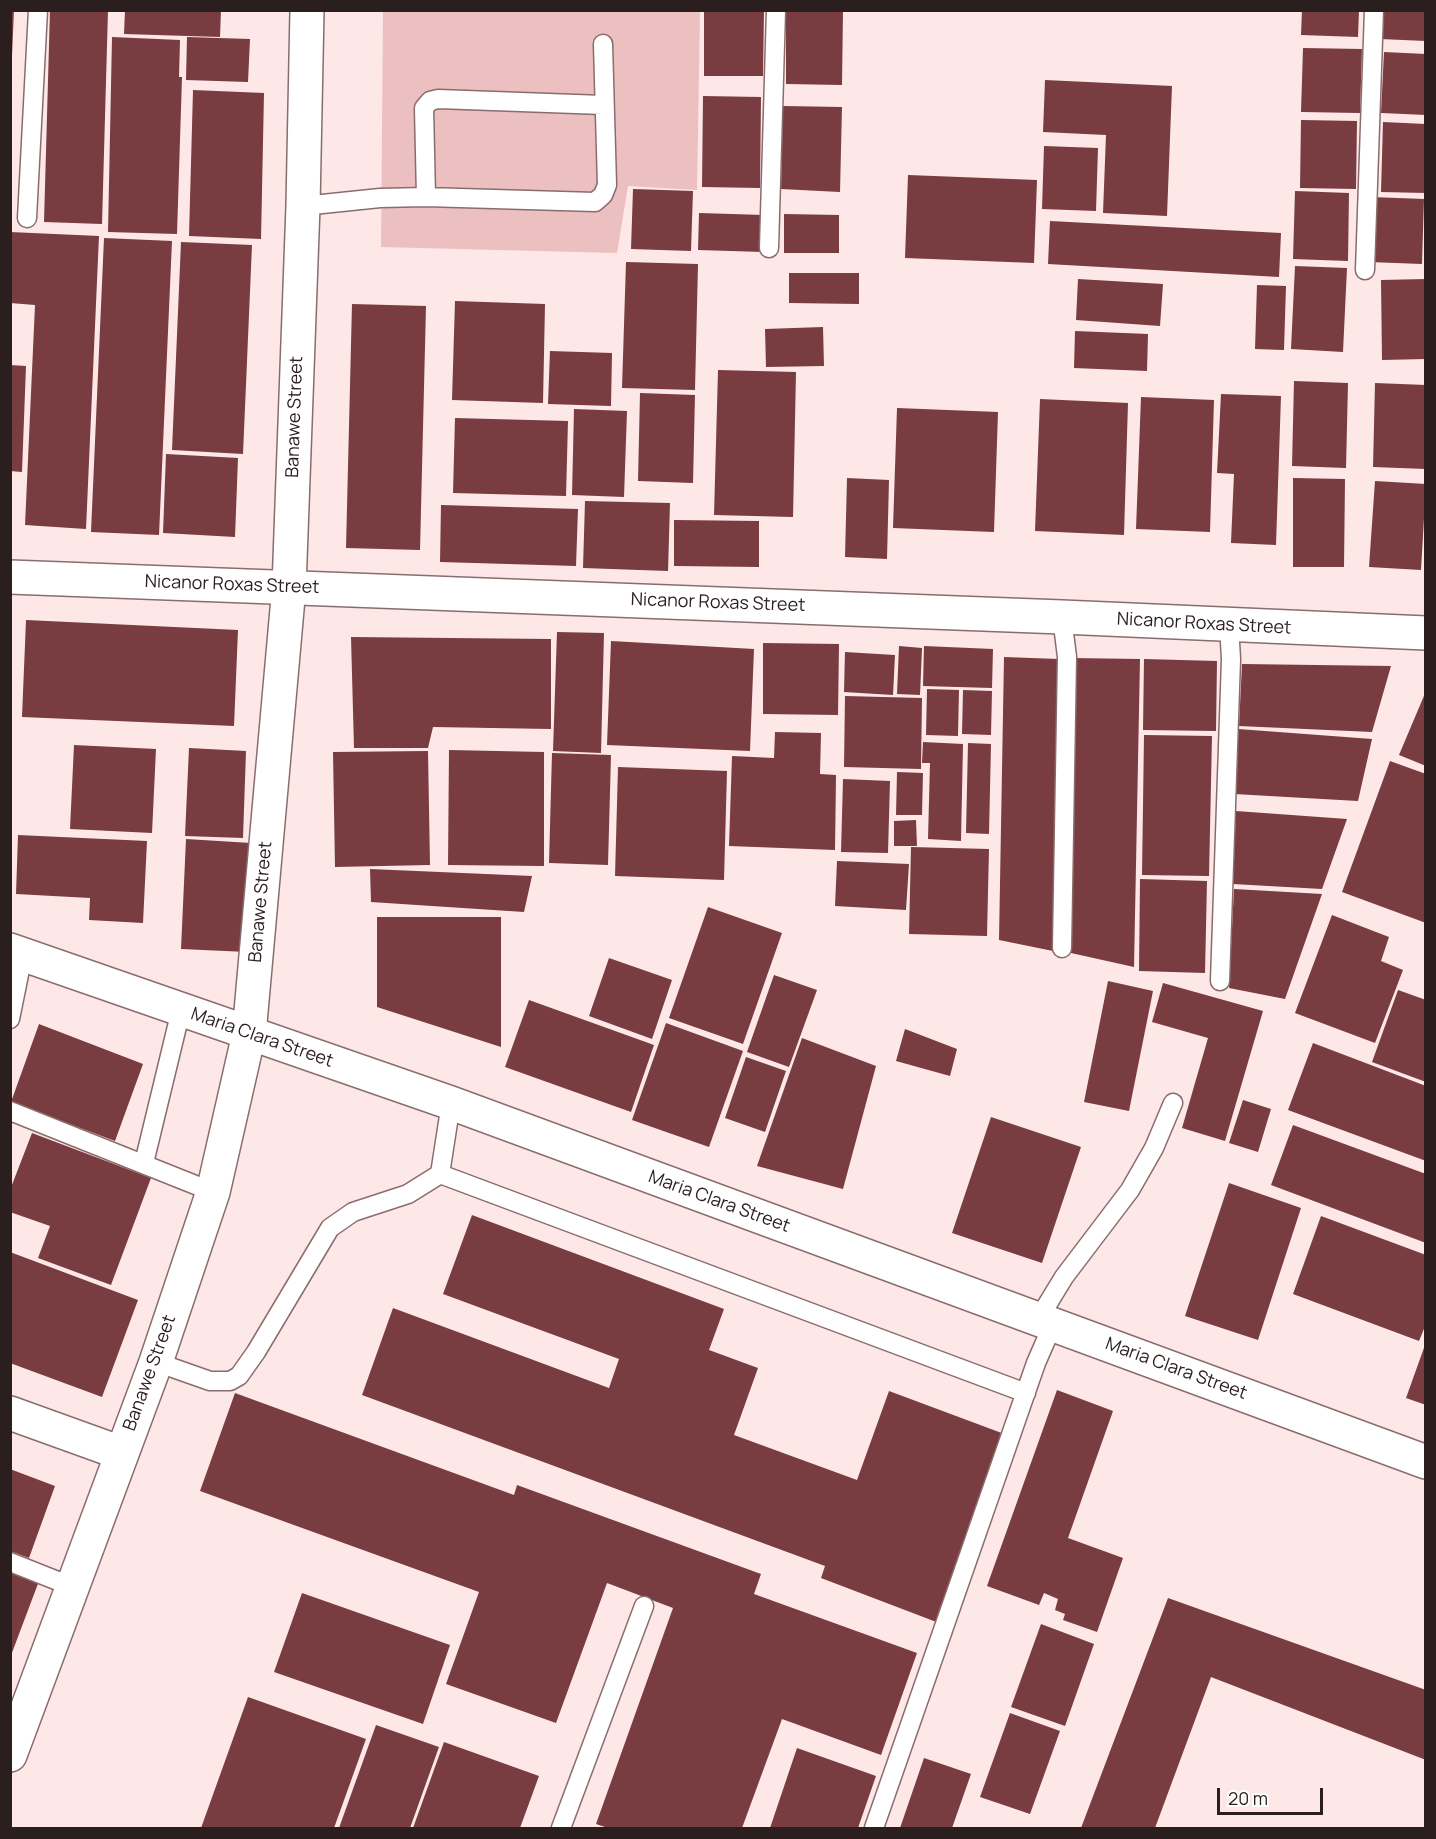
<!DOCTYPE html>
<style>
body{margin:0}
#map{position:relative;width:1436px;height:1839px;overflow:hidden;background:#fde7e7;font-family:Manrope,sans-serif}
canvas{display:block}
.frame{position:absolute;inset:0;border:12px solid #2b1e1f;pointer-events:none}
.scale{position:absolute;left:1217px;top:1788px;width:106px;height:27px;box-sizing:border-box;border:3px solid #2b1e1f;border-top:0;padding-left:8px;font-size:18px;line-height:21px;white-space:nowrap;color:#2b1e1f;-webkit-text-stroke:4px #fff;paint-order:stroke}
</style>
<div id="map">
<canvas width="1436" height="1839"></canvas>
<div class="frame"></div>
<div class="scale">20 m</div>
</div>
<script>
const g = document.querySelector('canvas').getContext('2d');
g.lineJoin = 'round';
function paint(path, color) { g.fillStyle = color; g.fill(path, 'evenodd'); }
const poly = rows => new Path2D(rows.map(r => 'M' + r).join(''));
function trace(path, color, width, dash) { g.strokeStyle = color; g.lineWidth = width; g.lineCap = dash ? 'butt' : 'round'; g.setLineDash(dash || []); g.stroke(path); }
function write(font, color, halo, rows, align = 'center') {
  g.font = font + ' Manrope,sans-serif'; g.lineWidth = 6; g.setLineDash([]); g.textBaseline = 'middle'; g.strokeStyle = halo; g.fillStyle = color; for (const [text, x, y, turn = 0] of rows) {
    g.save(); g.translate(x, y); g.rotate((+turn || 0) * Math.PI / 180); g.textAlign = isNaN(turn) ? turn : align; if (halo) g.strokeText(text, 0, 0); g.fillText(text, 0, 0); g.restore();
  }
}
paint(poly([
 [383,11,700,11,697,190,628,186,617,253,381,247]
]), '#ecbfc0');
paint(poly([
 [10,10,14,10,12,56,10,56],
 [50,10,108,10,102,224,44,222],
 [125,10,221,10,220,37,124,34],
 [704,10,764,10,763,76,704,76],
 [786,10,843,10,842,85,786,84],
 [1302,10,1359,10,1358,37,1301,35],
 [1381,10,1426,10,1426,41,1380,39],
 [112,37,180,40,179,77,182,77,177,234,108,232],
 [187,37,250,39,248,82,186,80],
 [1303,48,1362,49,1360,113,1301,112],
 [1384,52,1426,54,1426,115,1381,113],
 [1045,80,1172,86,1167,216,1103,213,1106,135,1043,132],
 [193,90,264,93,261,239,189,236],
 [703,96,761,97,760,188,702,187],
 [783,106,842,107,840,192,781,189],
 [1301,120,1357,121,1356,189,1300,188],
 [1383,122,1426,124,1426,193,1381,192],
 [1044,146,1098,148,1096,211,1042,209],
 [908,175,1037,180,1034,263,905,258],
 [633,189,693,191,691,251,631,249],
 [1295,191,1349,193,1348,261,1293,259],
 [1371,197,1424,199,1422,264,1369,262],
 [699,213,764,215,763,252,698,250],
 [784,214,839,215,839,253,784,253],
 [1050,221,1281,233,1279,277,1048,264],
 [10,232,99,236,86,529,25,525,35,305,10,303],
 [104,238,172,241,159,535,91,532],
 [181,242,252,245,243,454,172,450],
 [626,262,698,264,695,390,622,388],
 [1295,266,1347,268,1343,352,1291,349],
 [789,273,859,273,859,304,789,303],
 [1078,279,1163,284,1160,326,1076,320],
 [1426,279,1426,359,1382,360,1381,280],
 [1257,285,1286,286,1284,350,1255,349],
 [455,301,545,304,543,403,452,400],
 [352,304,426,306,420,550,346,548],
 [823,327,824,366,766,367,765,329],
 [1075,331,1148,334,1147,371,1074,368],
 [550,351,612,353,611,406,548,404],
 [10,365,26,366,22,472,10,471],
 [718,370,796,372,793,517,714,515],
 [1294,381,1348,383,1346,468,1292,466],
 [1375,383,1426,385,1426,469,1373,467],
 [640,393,695,395,693,483,638,481],
 [1221,394,1281,396,1276,545,1231,543,1234,474,1217,473],
 [1141,397,1214,400,1210,532,1136,529],
 [1040,399,1128,403,1124,535,1035,531],
 [897,408,998,412,994,532,893,528],
 [574,409,627,411,624,497,572,495],
 [455,418,568,421,566,496,453,493],
 [166,454,238,458,235,537,163,533],
 [847,478,889,480,887,559,845,557],
 [1293,478,1345,479,1344,567,1293,567],
 [1375,481,1426,484,1421,570,1369,567],
 [585,501,670,503,668,571,583,568],
 [441,505,578,509,576,566,440,562],
 [674,520,759,521,759,567,674,566],
 [26,620,238,630,234,726,22,717],
 [557,632,604,633,601,753,553,751],
 [351,637,551,639,551,729,433,727,428,748,354,748],
 [611,641,754,649,750,751,607,745],
 [763,643,839,644,838,715,763,714],
 [899,646,922,648,920,695,897,694],
 [924,646,993,649,992,688,923,686],
 [845,652,895,655,893,695,844,692],
 [1004,657,1059,659,1053,951,999,940],
 [1071,658,1140,659,1134,967,1071,953],
 [1144,659,1217,661,1216,731,1143,730],
 [1242,664,1391,666,1372,732,1239,726],
 [927,689,959,690,958,736,926,735],
 [963,690,992,691,991,735,962,734],
 [1426,691,1426,766,1399,755],
 [845,696,922,698,921,769,844,767],
 [1238,729,1372,739,1358,801,1234,794],
 [775,732,821,733,820,774,836,775,835,850,729,846,732,756,774,758],
 [1144,735,1212,736,1209,876,1142,875],
 [923,742,963,744,961,841,928,839,930,763,922,763],
 [968,743,991,744,989,834,966,833],
 [74,745,156,749,152,833,70,829],
 [189,748,246,751,243,838,185,836],
 [449,750,544,752,544,866,448,865],
 [428,751,430,865,335,867,333,752],
 [552,753,611,755,608,865,549,863],
 [1390,761,1426,774,1426,923,1342,892],
 [618,767,727,771,724,880,615,876],
 [897,772,923,773,922,815,896,815],
 [843,779,890,781,888,853,841,852],
 [1236,811,1347,819,1322,889,1233,884],
 [916,820,917,846,894,846,894,821],
 [18,835,147,841,143,923,89,920,90,898,16,894],
 [186,839,251,843,247,952,181,949],
 [911,847,989,849,987,936,909,934],
 [837,861,909,864,906,910,835,906],
 [370,869,532,876,524,912,371,902],
 [1140,879,1207,881,1205,973,1139,971],
 [1234,889,1322,894,1285,999,1229,988],
 [708,907,782,933,743,1044,669,1018],
 [1332,915,1389,937,1381,961,1403,970,1375,1043,1295,1013],
 [377,917,501,917,501,1047,377,1007],
 [609,958,672,980,652,1039,589,1016],
 [774,975,817,990,789,1067,747,1052],
 [1108,981,1153,991,1129,1111,1084,1102],
 [1163,983,1263,1011,1225,1141,1182,1128,1208,1038,1152,1022],
 [1398,990,1426,1000,1426,1082,1372,1062],
 [529,1000,654,1045,631,1112,505,1067],
 [666,1023,743,1051,709,1147,632,1120],
 [39,1024,143,1064,115,1141,11,1102],
 [905,1029,957,1049,950,1076,896,1061],
 [802,1038,876,1066,843,1189,757,1166],
 [1313,1043,1426,1086,1426,1161,1288,1110],
 [746,1057,786,1071,765,1132,725,1118],
 [1243,1100,1271,1109,1258,1152,1229,1143],
 [991,1117,1081,1147,1042,1263,952,1233],
 [1293,1125,1426,1174,1426,1243,1271,1185],
 [32,1133,151,1178,111,1285,38,1258,50,1226,10,1212,10,1190],
 [1229,1183,1301,1208,1258,1340,1185,1316],
 [472,1215,724,1309,709,1350,758,1368,734,1435,857,1480,889,1391,1007,1435,939,1623,821,1578,825,1566,362,1395,393,1308,609,1388,619,1359,443,1294],
 [1321,1216,1426,1255,1426,1324,1419,1341,1293,1294],
 [10,1252,138,1300,102,1397,10,1363],
 [1425,1345,1426,1345,1426,1405,1406,1398],
 [1057,1390,1113,1411,1068,1538,1123,1558,1097,1632,1063,1620,1065,1614,1055,1610,1058,1599,1044,1593,1039,1605,987,1586],
 [235,1393,514,1495,517,1485,761,1574,754,1594,917,1653,881,1755,782,1719,742,1828,608,1828,596,1824,673,1608,607,1583,556,1723,446,1684,479,1592,200,1491],
 [10,1469,55,1486,29,1558,10,1551],
 [10,1570,39,1581,10,1658],
 [302,1593,450,1645,423,1724,274,1672],
 [1168,1598,1426,1690,1426,1760,1211,1677,1155,1828,1081,1828],
 [1041,1624,1094,1644,1065,1726,1011,1707],
 [248,1697,366,1739,334,1828,201,1828],
 [1010,1713,1060,1731,1030,1814,980,1797],
 [376,1725,439,1747,410,1828,339,1828],
 [444,1742,539,1776,520,1828,413,1828],
 [797,1748,876,1776,858,1828,770,1828],
 [924,1758,971,1774,952,1828,900,1828]
]), '#793c41');
const service = poly([
 [603,44,607,185,603,195,595,202,426,197,424,108,430,101,438,99,603,105],
 [303,206,380,198,426,197],
 [27,218,38,10],
 [769,248,776,10],
 [1365,270,1374,10],
 [1062,617,1067,657,1062,948],
 [1220,981,1231,659,1229,625],
 [10,1019,23,955],
 [10,1111,213,1192],
 [144,1163,181,1010],
 [440,1174,1026,1393],
 [1039,1318,1064,1277,1130,1190,1154,1148,1173,1103],
 [156,1362,210,1381,230,1381,239,1376,256,1352,330,1228,353,1212,408,1194,440,1174,451,1103],
 [10,1562,73,1587],
 [561,1828,644,1606],
 [874,1828,1036,1363,1053,1324]
]);
const minor = poly([
 [10,1413,121,1453]
]);
const tertiary = poly([
 [10,577,1062,617,1426,633],
 [10,950,451,1103,1426,1462]
]);
const secondary = poly([
 [10,1755,156,1362,213,1192,249,1034,289,587,303,206,307,10]
]);
trace(service, '#8b6c6d', 21);
trace(minor, '#8b6c6d', 36);
trace(tertiary, '#8b6c6d', 36);
trace(secondary, '#8b6c6d', 36);
trace(service, '#fff', 18);
trace(minor, '#fff', 33);
trace(tertiary, '#fff', 33);
trace(secondary, '#fff', 33);
write('18px', '#2b1e1f', '#fff', [
 ["Banawe Street",295,417,-88],
 ["Nicanor Roxas Street",232,585,2],
 ["Nicanor Roxas Street",718,603,2],
 ["Nicanor Roxas Street",1204,624,3],
 ["Banawe Street",261,902,-85],
 ["Maria Clara Street",262,1038,19],
 ["Maria Clara Street",719,1202,20],
 ["Maria Clara Street",1176,1369,20],
 ["Banawe Street",150,1373,-70]
]);
</script>
